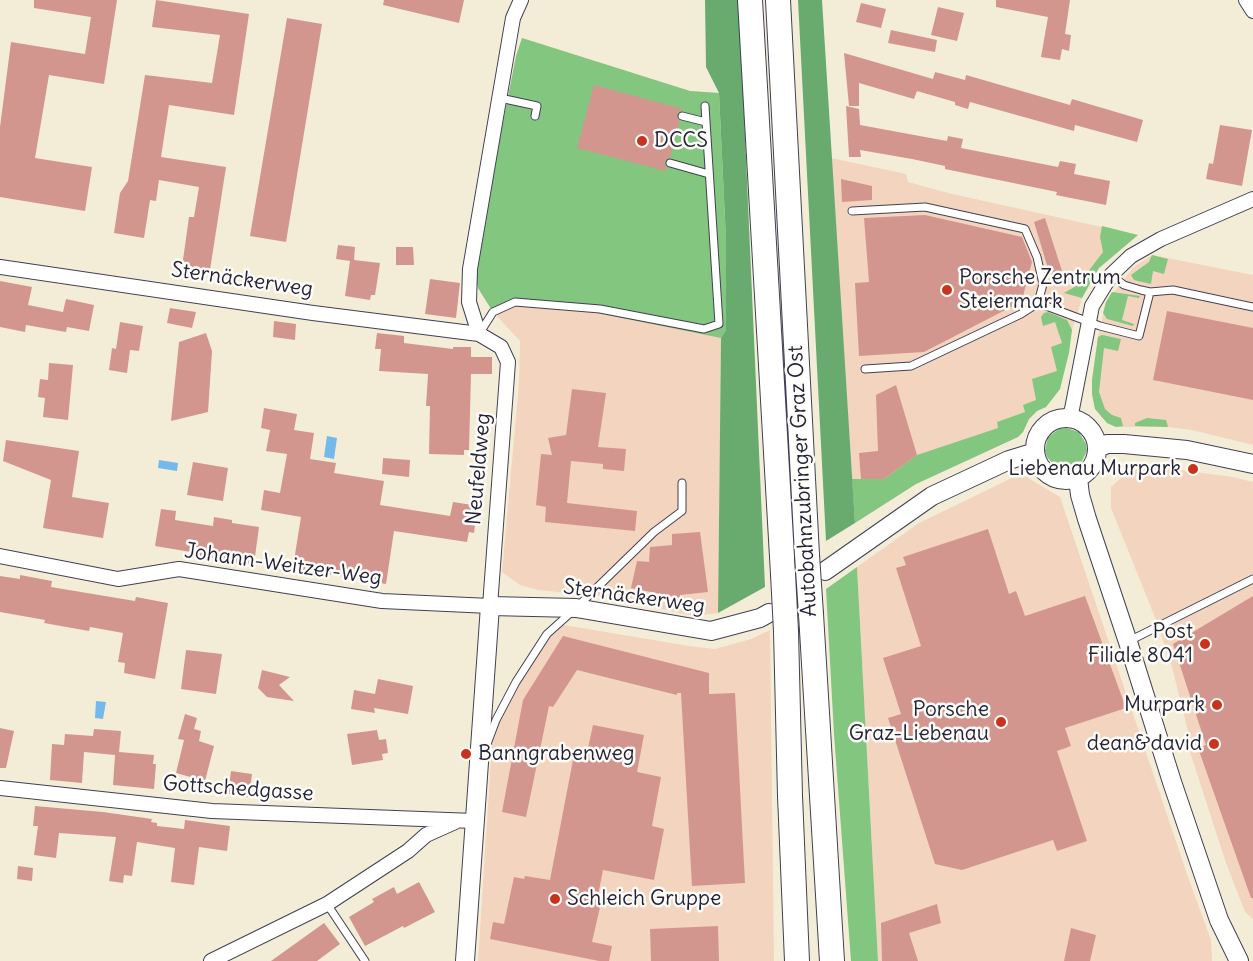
<!DOCTYPE html>
<meta charset="utf-8">
<style>
body{margin:0}
canvas{display:block;background:#f3edd8}
</style>
<canvas width="1253" height="961"></canvas>
<script>
const g = document.querySelector('canvas').getContext('2d');
g.lineJoin = 'round';
function paint(path, color) { g.fillStyle = color; g.fill(path, 'evenodd'); }
const poly = rows => new Path2D(rows.map(r => 'M' + r).join(''));
function trace(path, color, width, dash) { g.strokeStyle = color; g.lineWidth = width; g.lineCap = dash ? 'butt' : 'round'; g.setLineDash(dash || []); g.stroke(path); }
function write(font, color, halo, rows, align = 'center') {
  g.font = font + ' Delius,sans-serif'; g.lineWidth = 5; g.setLineDash([]); g.textBaseline = 'middle'; g.strokeStyle = halo; g.fillStyle = color; for (const [text, x, y, turn = 0] of rows) {
    g.save(); g.translate(x, y); g.rotate((+turn || 0) * Math.PI / 180); g.textAlign = isNaN(turn) ? turn : align; if (halo) g.strokeText(text, 0, 0); g.fillText(text, 0, 0); g.restore();
  }
}
paint(poly([
 [522,38,690,91,719,93,726,330,721,338,718,613,694,616,608,597,538,590,520,585,502,572,519,383,520,341,493,312,478,288,516,56],
 [831,158,906,174,908,182,948,193,1138,235,1099,268,1088,285,1082,298,1072,330,1060,389,1046,407,1037,411,1029,419,1023,432,1018,437,916,484,855,523],
 [1152,255,1253,275,1253,445,1192,430,1168,427,1116,427,1107,423,1095,409,1092,394,1092,380,1098,337,1106,302,1133,268],
 [1148,466,1233,477,1253,482,1253,919,1245,912,1226,863,1190,752,1191,743,1172,667,1156,620,1111,508,1111,487,1125,474],
 [1018,475,1025,476,1060,497,1188,877,1211,940,1212,961,878,961,857,567,919,523],
 [558,624,689,646,715,649,751,639,770,630,774,961,478,961,493,729,533,653]
]), '#f3d4be');
paint(poly([
 [522,38,690,91,719,93,726,240,726,330,721,338,568,307,515,302,493,312,478,288,474,269,516,56],
 [1102,226,1138,235,1099,268,1082,298,1064,293,1078,285,1103,252,1100,237],
 [1152,255,1168,259,1164,274,1153,271,1151,284,1134,280,1131,275,1149,262],
 [1112,292,1140,296,1139,298,1128,296,1122,320,1134,324,1133,326,1107,319,1103,313,1106,302],
 [1048,312,1067,320,1072,330,1069,353,1060,389,1046,407,1037,411,1029,419,1023,432,1018,437,916,484,855,523,852,479,884,479,917,455,998,428,997,422,1025,412,1023,405,1036,400,1032,379,1057,371,1051,347,1062,343,1055,322,1043,326,1041,317,1044,313],
 [1102,335,1121,339,1118,351,1104,348,1099,392,1105,409,1112,415,1121,418,1123,426,1116,427,1107,423,1095,409,1092,394,1092,380,1098,337],
 [1147,418,1166,420,1168,427,1135,426,1135,423],
 [1066,428,1079,432,1086,444,1087,451,1081,463,1069,469,1056,467,1047,457,1045,451,1048,437,1059,429],
 [857,567,878,961,851,961,834,734,826,589]
]), '#82c680');
paint(poly([
 [705,0,739,0,765,587,718,613,721,338,726,330,726,240,719,93,706,67],
 [798,0,822,0,855,523,826,541]
]), '#69ab6e');
paint(poly([
 [327,436,337,438,334,459,324,457],
 [159,460,178,463,177,471,158,468],
 [96,701,106,702,103,719,95,718]
]), '#74b9eb');
paint(poly([
 [34,0,117,0,104,84,49,75,35,158,92,167,85,211,0,197,0,127,11,42,85,54,91,17,34,8],
 [156,0,249,14,234,115,169,105,161,157,226,167,210,270,182,267,189,217,194,217,199,187,159,180,156,201,150,200,144,238,114,233,120,193,128,181,145,75,212,83,220,35,152,27],
 [384,0,464,0,459,23,383,5],
 [996,0,1070,0,1065,34,1071,35,1069,51,1062,49,1060,60,1041,57,1048,17,996,7],
 [861,3,886,9,881,28,856,22],
 [938,7,964,13,957,41,931,35],
 [287,18,322,24,286,242,250,236],
 [891,30,937,40,935,52,888,43],
 [844,53,933,79,935,72,965,80,966,75,1070,105,1072,99,1143,120,1137,142,1075,125,1074,131,970,102,968,109,955,105,955,102,917,91,914,99,859,83,859,106,849,106],
 [594,85,683,109,677,114,677,118,680,121,670,157,664,162,667,168,666,171,577,148],
 [846,106,859,109,860,125,947,141,948,136,963,139,961,148,1058,167,1060,161,1076,164,1074,174,1110,181,1106,205,1056,195,1057,192,945,169,945,166,912,159,860,150,861,157,849,157],
 [1220,125,1252,130,1242,186,1206,179,1209,163,1213,164],
 [841,179,872,186,872,200,842,202],
 [925,215,1022,237,1032,262,1023,296,1015,305,924,352,859,356,855,283,869,282,864,218],
 [1045,218,1062,271,1050,275,1034,222],
 [338,245,355,247,354,260,380,263,375,295,371,295,370,300,345,296,350,261,336,259],
 [396,247,413,247,414,265,396,265],
 [430,279,460,283,456,318,425,314],
 [0,281,32,287,28,305,63,312,66,299,94,305,89,331,67,327,66,332,26,325,25,332,0,327],
 [170,308,196,312,192,328,167,323],
 [1167,311,1253,328,1253,400,1153,380],
 [274,321,296,324,295,340,273,337],
 [120,322,143,326,139,351,130,350,127,373,109,370,112,348,116,349],
 [206,333,212,351,208,412,171,421,179,342],
 [377,333,404,336,404,343,453,349,453,347,471,347,471,357,492,357,492,374,471,374,469,450,464,450,464,455,429,454,430,406,426,406,428,374,379,371,381,349,375,349],
 [49,363,73,365,68,420,43,417,45,398,38,397,40,379,48,380],
 [896,385,917,455,884,479,861,479,859,453,878,451,876,395],
 [572,389,606,393,598,447,626,449,624,471,603,469,603,464,571,461,567,503,637,511,635,531,545,522,546,507,536,505,541,454,552,455,548,438,566,435],
 [264,408,297,414,294,430,314,433,310,459,336,463,334,473,384,481,380,505,450,516,453,502,472,505,470,515,476,517,474,533,469,532,467,542,394,531,386,584,322,573,322,578,292,573,301,517,261,510,264,490,280,493,287,454,266,451,270,430,261,428],
 [6,440,79,451,72,497,109,503,103,538,43,528,51,480,3,461],
 [383,458,410,460,409,477,382,474],
 [193,462,228,468,223,501,187,495],
 [161,509,176,511,175,520,213,526,214,517,232,520,232,523,259,527,254,564,221,562,221,559,191,555,191,552,155,546],
 [988,529,1009,594,1016,591,1025,616,1085,596,1126,708,1065,728,1071,746,1057,751,1087,841,1057,851,1053,840,962,870,935,864,888,718,901,714,883,658,921,646,896,568,906,565,903,557],
 [700,532,708,592,680,595,680,598,631,588,637,561,649,562,650,547,672,545,672,534],
 [20,575,52,581,51,587,135,601,136,597,168,603,155,679,124,673,125,663,118,662,123,633,90,627,89,631,44,623,45,620,0,612,0,576,20,579],
 [1253,596,1253,898,1251,898,1198,748,1206,745,1173,644],
 [563,636,709,673,709,694,735,693,745,883,692,886,681,693,677,693,677,695,577,670,553,707,549,706,526,817,502,812,523,700],
 [186,650,222,654,216,694,181,689],
 [262,670,290,677,279,685,294,701,267,697,258,688],
 [378,679,413,686,408,714,374,708,375,713,351,709,354,690,375,694],
 [185,714,197,718,194,729,201,731,199,741,214,746,205,781,176,773,184,740,178,739],
 [593,725,644,735,637,772,661,777,652,826,664,829,654,880,603,870,596,906,600,907,592,942,612,946,609,961,599,961,490,939,493,922,504,924,514,877,524,879,525,876,550,880,573,760,585,762],
 [0,728,14,731,6,768,0,768],
 [94,729,121,731,119,752,154,755,153,764,156,764,154,789,113,785,115,755,84,752,82,783,50,780,52,744,64,745,65,734,93,736],
 [377,730,379,740,386,739,388,753,382,754,383,760,352,765,347,734],
 [231,771,252,774,249,797,228,794],
 [35,806,103,812,152,819,151,822,157,823,157,826,184,829,185,820,230,826,227,851,199,847,194,885,171,882,175,848,137,842,132,876,124,875,123,883,109,881,116,837,59,833,56,858,34,855,38,826,33,826],
 [18,866,33,868,32,881,17,879],
 [419,882,435,912,404,928,403,926,365,946,349,917,374,902,372,899,394,887,397,894],
 [937,904,941,923,909,933,918,961,882,961,881,923],
 [324,923,340,944,317,961,271,961],
 [718,926,719,961,651,961,650,929],
 [1071,928,1096,935,1090,961,1064,961]
]), '#d3968f');
const lane = poly([
 [500,98,537,106,535,116],
 [682,116,706,122],
 [670,163,709,174],
 [852,211,925,207,1025,229,1037,257,1043,284,1038,303],
 [1111,275,1124,285,1141,290,1150,292,1173,290,1253,307],
 [479,334,493,312,515,302,600,309,704,329,719,324,705,106],
 [865,369,911,366,1021,314,1038,303,1100,326,1139,336,1150,292],
 [1129,641,1253,579],
 [487,744,496,720,516,682,547,634,576,608,654,532,682,511,682,483],
 [327,904,365,961]
]);
const street = poly([
 [1246,0,1253,11],
 [0,267,313,313,479,334],
 [1069,418,1072,409,1092,306,1111,275,1131,256,1161,239,1253,199],
 [0,556,118,579,179,569,382,601,490,606,508,362,501,347,479,334,469,302,470,269,513,18,521,0],
 [0,788,212,811,474,821],
 [211,961,327,904,408,851,426,835,455,822]
]);
const secondary = poly([
 '1035 449a31 31 0 1 1 62 0a31 31 0 1 1-62 0Z',
 [1098,448,1107,444,1124,444,1187,450,1253,464],
 [1078,478,1080,495,1087,519,1128,642,1172,782,1219,920,1239,961],
 [825,571,932,496,1009,460,1035,452],
 [465,961,490,606,576,608,711,631,760,618,769,613]
]);
const highway = poly([
 [750,0,783,574],
 [778,0,807,555],
 [811,614,832,961],
 [786,631,790,796,797,961]
]);
trace(lane, '#414053', 9);
trace(street, '#414053', 16);
trace(secondary, '#414053', 20);
trace(highway, '#414053', 26);
trace(lane, '#fff', 7);
trace(street, '#fff', 14);
trace(secondary, '#fff', 18);
trace(highway, '#fff', 24);
const highwayBridge = poly([
 [807,555,811,614],
 [783,574,786,631]
]);
trace(highwayBridge, '#414053', 26, []);
trace(highwayBridge, '#fff', 24);
for (const [x, y, r, color] of [
 [642,141,6,"#c8321e"],
 [947,290,6,"#c8321e"],
 [1193,469,6,"#c8321e"],
 [1205,644,6,"#c8321e"],
 [1217,705,6,"#c8321e"],
 [1001,722,6,"#c8321e"],
 [1214,744,6,"#c8321e"],
 [466,754,6,"#c8321e"],
 [555,899,6,"#c8321e"]
]) { const dot = new Path2D(); dot.arc(x, y, r, 0, 2 * Math.PI); g.fillStyle = color; g.fill(dot); trace(dot, '#fdfcf7', 2); }
write('21px', '#22223b', '#fdfcf7', [
 ["DCCS",654,141,"left"],
 ["Porsche Zentrum",959,278,"left"],
 ["Steiermark",959,302,"left"],
 ["Liebenau Murpark",1181,469],
 ["Post",1193,632],
 ["Filiale 8041",1193,656],
 ["Murpark",1205,705],
 ["Porsche",989,710],
 ["Graz-Liebenau",989,734],
 ["dean&david",1202,744],
 ["Banngrabenweg",478,754,"left"],
 ["Schleich Gruppe",567,899,"left"]
], 'right');
write('21px', '#22223b', '#fdfcf7', [
 ["Sternäckerweg",242,280,8],
 ["Neufeldweg",479,469,-85],
 ["Autobahnzubringer Graz Ost",803,481,-93],
 ["Johann-Weitzer-Weg",283,565,8],
 ["Sternäckerweg",634,597,8],
 ["Gottschedgasse",238,789,4]
]);
</script>
